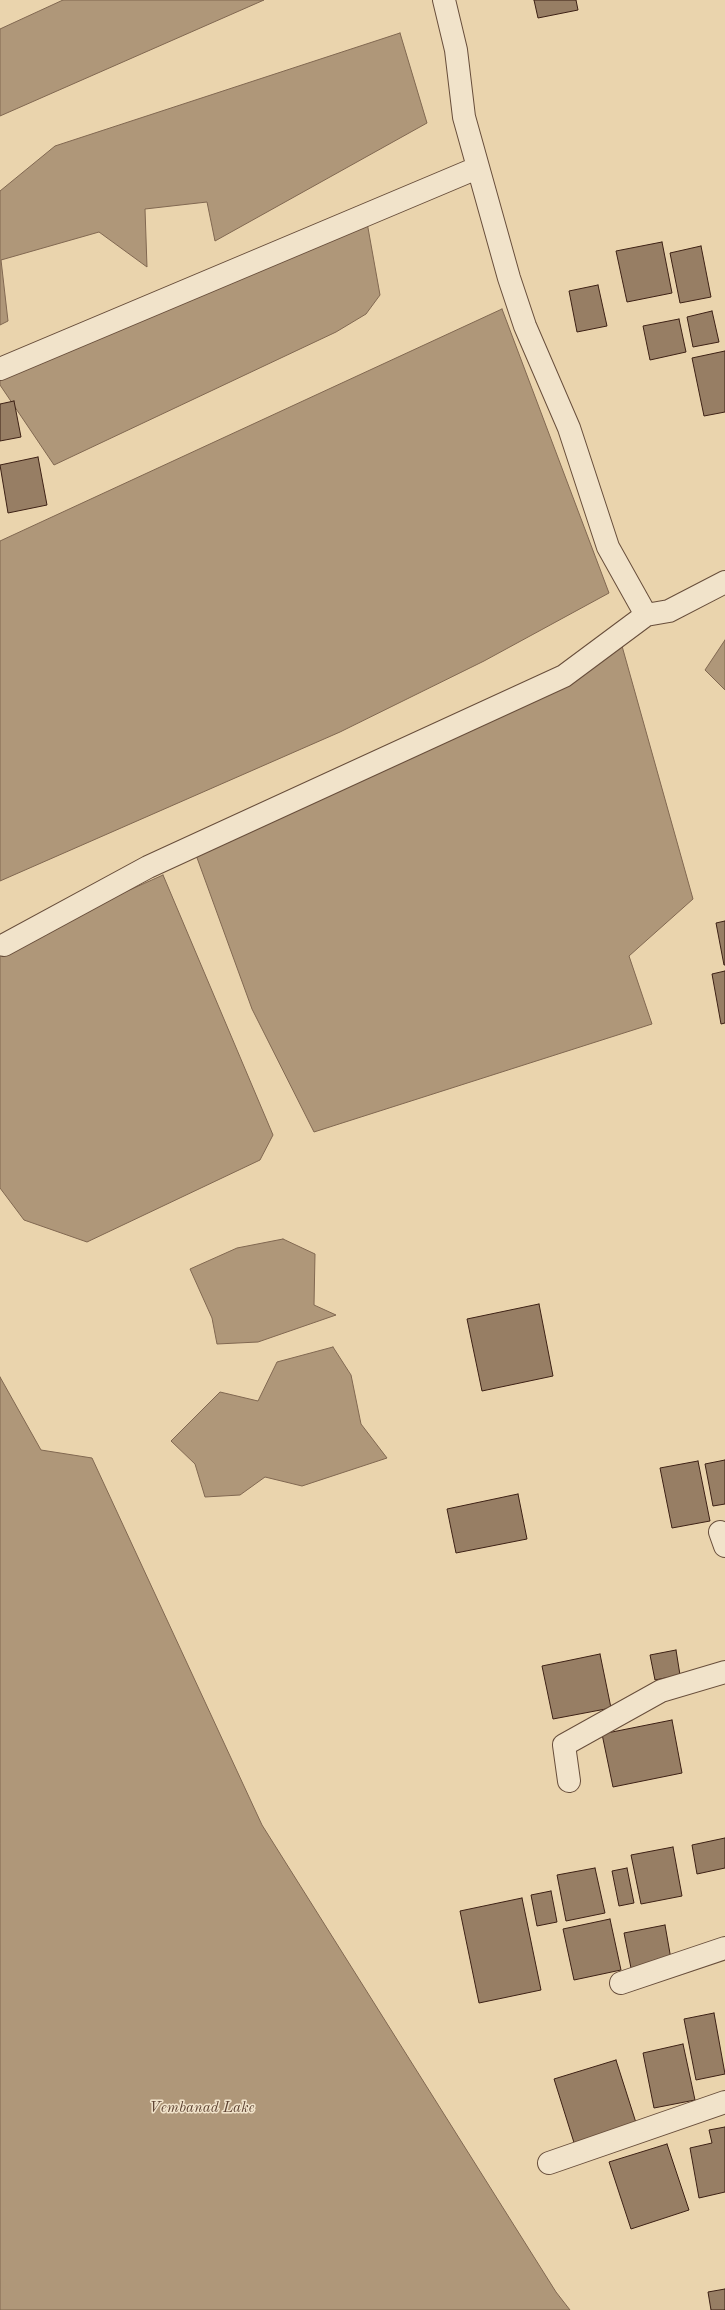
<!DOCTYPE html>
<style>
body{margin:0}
canvas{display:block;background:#ead4ad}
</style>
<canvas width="725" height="2310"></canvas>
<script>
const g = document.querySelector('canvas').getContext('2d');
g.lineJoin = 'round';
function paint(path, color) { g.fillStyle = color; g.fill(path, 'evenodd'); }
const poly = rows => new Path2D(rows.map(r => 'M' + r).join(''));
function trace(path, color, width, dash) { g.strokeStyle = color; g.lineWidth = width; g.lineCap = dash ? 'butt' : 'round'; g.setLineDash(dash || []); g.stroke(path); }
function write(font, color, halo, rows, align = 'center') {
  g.font = font + ' "Old Standard TT",serif'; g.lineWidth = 3; g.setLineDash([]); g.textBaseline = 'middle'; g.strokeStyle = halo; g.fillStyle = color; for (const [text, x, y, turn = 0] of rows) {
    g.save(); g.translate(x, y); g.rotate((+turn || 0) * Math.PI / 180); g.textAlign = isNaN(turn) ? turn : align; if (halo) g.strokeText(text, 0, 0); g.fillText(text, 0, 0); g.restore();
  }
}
const water = poly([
 [63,0,264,0,0,116,0,29,63,0],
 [400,33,427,123,215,241,207,202,145,209,147,267,99,232,1,260,8,321,0,325,0,191,55,146,400,33],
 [365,211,380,295,366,314,336,332,54,465,0,385,0,374,365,211],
 [502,309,609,593,484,661,340,732,0,881,0,541,502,309],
 [725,640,725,690,705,670,725,640],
 [622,646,693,899,629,956,652,1024,314,1132,252,1009,196,855,622,646],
 [163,875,273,1135,260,1160,87,1242,24,1220,0,1188,0,948,163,875],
 [283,1239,315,1254,314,1305,336,1315,258,1342,217,1344,212,1318,190,1269,237,1248,283,1239],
 [333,1347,351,1375,361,1424,387,1458,302,1486,265,1477,240,1495,205,1497,195,1464,171,1441,220,1392,258,1401,277,1362,333,1347],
 [0,1377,41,1450,92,1458,262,1825,556,2292,570,2310,0,2310,0,1377]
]);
paint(water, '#af9779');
trace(water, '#816851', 1);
const building = poly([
 [534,0,576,0,578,10,538,18,534,0],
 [662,242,672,293,627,302,616,251,662,242],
 [701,246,711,297,680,303,670,253,701,246],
 [598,285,607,326,577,332,569,291,598,285],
 [712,311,719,342,693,347,687,317,712,311],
 [679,319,686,352,650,360,643,326,679,319],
 [725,351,725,412,704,416,692,358,725,351],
 [14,401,21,437,0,441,0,404,14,401],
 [38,457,47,505,8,513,0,465,38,457],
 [725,921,725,965,724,965,716,923,725,921],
 [725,971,725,1023,721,1024,712,974,725,971],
 [539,1304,553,1376,482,1391,467,1319,539,1304],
 [725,1460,725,1504,713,1506,705,1464,725,1460],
 [698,1461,710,1521,672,1528,660,1468,698,1461],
 [518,1494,527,1539,456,1553,447,1509,518,1494],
 [676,1650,680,1675,655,1680,650,1655,676,1650],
 [600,1654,611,1708,553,1719,542,1666,600,1654],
 [672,1720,682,1773,613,1787,602,1734,672,1720],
 [725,1838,725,1868,697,1874,692,1845,725,1838],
 [673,1847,682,1896,641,1904,631,1855,673,1847],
 [595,1868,605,1913,566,1921,557,1875,595,1868],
 [627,1868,634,1903,619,1906,612,1871,627,1868],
 [551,1891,557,1922,537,1926,531,1895,551,1891],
 [522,1898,541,1990,479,2003,460,1911,522,1898],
 [610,1919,621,1970,574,1980,563,1929,610,1919],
 [665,1925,672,1965,632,1973,624,1933,665,1925],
 [714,2013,725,2074,696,2080,684,2019,714,2013],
 [683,2044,695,2100,654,2108,643,2053,683,2044],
 [616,2060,638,2129,576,2149,554,2079,616,2060],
 [725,2127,725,2192,699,2198,690,2148,712,2143,709,2130,725,2127],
 [667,2144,689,2210,631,2229,609,2162,667,2144],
 [725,2289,725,2310,711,2310,708,2292,725,2289]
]);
paint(building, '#977e64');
trace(building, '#3d2115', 1);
const minor = poly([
 [444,0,456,50,464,117,509,278,525,326,569,428,608,547,646,615],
 [0,369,477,168],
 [4,945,148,867,564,676,646,615,669,611,725,582],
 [720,1532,725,1546],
 [569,1781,564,1745,661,1691,725,1672],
 [621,1983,725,1948],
 [549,2163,725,2102]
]);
trace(minor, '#684e3b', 24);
trace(minor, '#f1e3ca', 22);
write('italic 15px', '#5f4433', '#f1e3ca', [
 ["Vembanad Lake",202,2108]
]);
</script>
